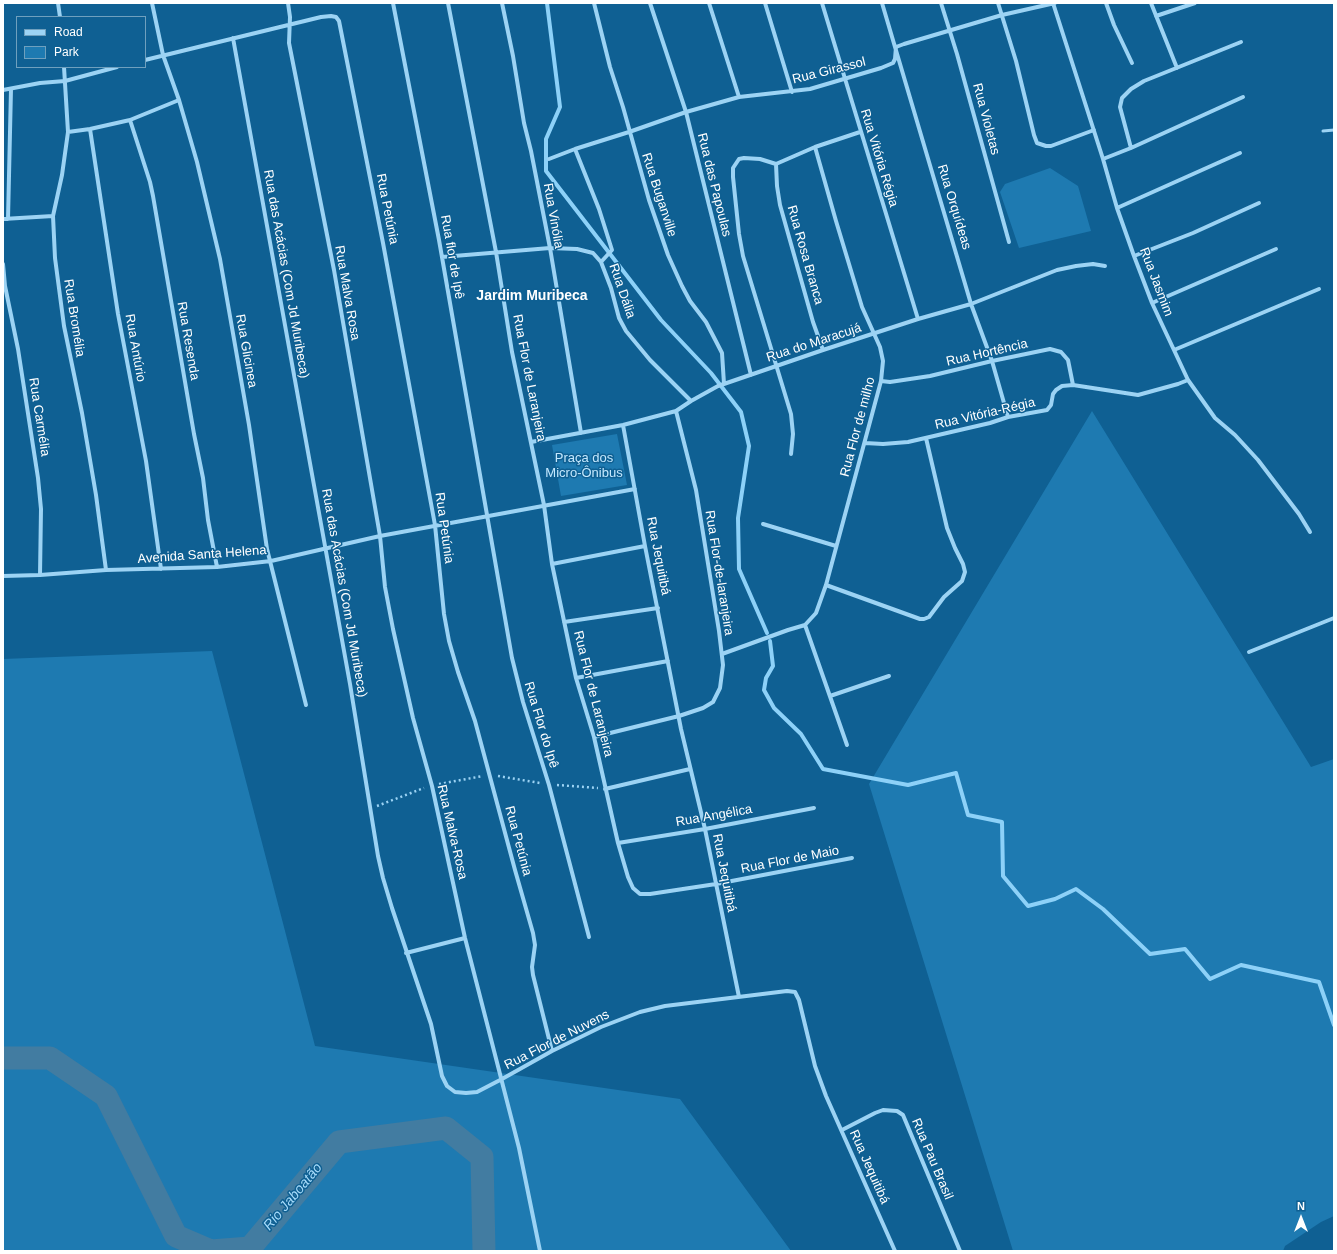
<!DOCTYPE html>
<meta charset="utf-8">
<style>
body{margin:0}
#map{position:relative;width:1337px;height:1254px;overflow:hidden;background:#0f6093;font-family:Arial,sans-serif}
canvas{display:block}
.frame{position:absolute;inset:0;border:4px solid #fff;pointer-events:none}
.legend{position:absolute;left:16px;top:16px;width:130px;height:52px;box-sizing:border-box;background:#0f6093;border:1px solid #6fa0be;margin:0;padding:5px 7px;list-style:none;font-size:12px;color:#fff}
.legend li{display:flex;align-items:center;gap:8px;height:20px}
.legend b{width:20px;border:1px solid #6fa0be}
.north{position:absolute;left:1281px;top:1198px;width:40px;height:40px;-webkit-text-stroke:3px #0f6093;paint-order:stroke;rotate:0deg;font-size:11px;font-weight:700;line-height:16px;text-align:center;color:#fff}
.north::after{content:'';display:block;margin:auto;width:14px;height:18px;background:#fff;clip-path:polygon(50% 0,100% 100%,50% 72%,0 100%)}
</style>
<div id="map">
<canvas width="1337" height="1254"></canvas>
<div class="frame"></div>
<ul class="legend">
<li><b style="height:5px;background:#9cd3f4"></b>Road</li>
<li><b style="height:11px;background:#1e7ab1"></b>Park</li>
</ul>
<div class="north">N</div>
</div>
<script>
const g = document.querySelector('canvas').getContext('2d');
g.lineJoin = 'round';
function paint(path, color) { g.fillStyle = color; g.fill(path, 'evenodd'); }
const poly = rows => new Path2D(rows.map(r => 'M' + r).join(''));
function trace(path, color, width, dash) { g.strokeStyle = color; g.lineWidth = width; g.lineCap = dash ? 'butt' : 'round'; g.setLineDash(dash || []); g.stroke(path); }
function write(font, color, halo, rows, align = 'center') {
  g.font = font + ' Arial,sans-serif'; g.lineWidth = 3; g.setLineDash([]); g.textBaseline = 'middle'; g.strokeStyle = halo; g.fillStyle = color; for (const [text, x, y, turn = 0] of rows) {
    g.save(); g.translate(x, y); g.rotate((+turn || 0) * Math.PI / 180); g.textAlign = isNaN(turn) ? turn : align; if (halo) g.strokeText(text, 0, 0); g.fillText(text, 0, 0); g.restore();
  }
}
paint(poly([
 [1050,168,1078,186,1091,231,1019,248,1000,192,1005,184],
 [1092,411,1311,767,1334,759,1334,1216,1321,1222,1285,1246,1283,1251,1013,1251,869,784],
 [617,434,627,485,561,496,552,445],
 [212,651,315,1046,680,1099,791,1251,3,1251,3,659]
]), '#1e7ab1');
trace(poly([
 [547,3,560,107,546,139,546,171,661,320,711,373,741,412,749,446,738,518,739,569,767,633],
 [770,641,773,666,766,678,764,690,774,708,801,734,823,769,908,785,956,773,968,815,1002,822,1003,876,1028,906,1055,899,1076,889,1103,909,1150,954,1185,949,1210,979,1241,965,1319,982,1334,1025]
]), '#8dd1f8', 4);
trace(poly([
 [3,1058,50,1058,106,1096,176,1236,211,1251,250,1248,339,1142,446,1128,482,1157,484,1251]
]), '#427ca1', 23);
trace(poly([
 [498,776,540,783],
 [439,784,483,776],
 [557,785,598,788],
 [377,806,424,788]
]), '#9cd3f4', 2.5, [2, 3]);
trace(poly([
 [1323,131,1334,130]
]), '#9cd3f4', 3);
trace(poly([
 [58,3,60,17],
 [152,3,163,55,179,100,197,162,220,259,249,425,267,549,306,705],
 [288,3,290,17,289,43,334,270,380,536,385,587,393,629,413,718,432,786,465,938,519,1148,540,1251],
 [393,3,439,240,512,658,523,702,549,785,589,937],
 [448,3,496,252,512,352,544,505,552,564,576,678,594,737,618,843,628,877,633,888,640,894,650,894,716,884,852,858],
 [502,3,513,56,524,123,531,151,550,248,581,433],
 [594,3,610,67,623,107,649,200,668,255,682,286,690,301,706,322,722,353,724,384],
 [650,3,686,112,751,375],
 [709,3,739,97],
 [765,3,792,92],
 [822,3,918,319],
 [882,3,971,304,992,361,1008,417],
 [941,3,957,54,1009,242],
 [998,3,1016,61,1034,135,1037,143,1046,146,1051,146,1094,130],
 [1053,3,1103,159,1117,208,1134,256,1152,303,1188,380,1215,418,1235,435,1258,460,1299,514,1310,532],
 [1106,3,1114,25,1132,63],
 [1151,3,1177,68],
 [1156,16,1195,3],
 [233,38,350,684,378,856,383,878,392,908,431,1024,442,1076,447,1086,455,1092,466,1093,477,1092,502,1079,552,1051,601,1027,640,1012,665,1006,787,991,795,992,799,1000,815,1066,826,1096,895,1251],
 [145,60,321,17,331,16,336,17,339,21,383,243,435,525,444,614,449,641,458,672,475,721,515,870,533,933,535,945,532,967,533,975,552,1051],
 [64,67,68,132,62,175,53,216,55,258,64,326,82,413,96,495,106,570],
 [3,90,40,83,65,81,117,67],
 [130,120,150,182,153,196,194,434,203,478,208,520,217,567],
 [90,129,118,314,146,461,161,569],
 [68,132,90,129,130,120,179,100],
 [1131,148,1120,107,1122,98,1131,89,1144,81,1241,42],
 [575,149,599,209,612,250,601,262],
 [549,159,575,149,629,132,686,112,739,97,810,89,881,68,893,63,895,59,896,47,904,44,1002,15,1055,3],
 [1103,159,1131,148,1243,97],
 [776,164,760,159,744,158,739,159,733,168,733,177,739,234,743,256,791,414,793,434,791,454],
 [776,164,777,186,780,205,813,322,823,350],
 [776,164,815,147,860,132],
 [1117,208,1240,153],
 [3,219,53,216],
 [8,219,11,89],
 [1134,256,1193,233,1259,203],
 [442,257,550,248,577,249,593,253,601,262,611,288,619,318,626,331,650,360,691,401],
 [3,264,5,286,18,349,38,478,41,509,40,575],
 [1152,303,1276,249],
 [1174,350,1319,289],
 [881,381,890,382,930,376,992,361,1050,349,1061,352,1068,360,1073,385],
 [623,425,645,546,681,729,705,829,739,997],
 [531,442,623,425,676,411,691,401,718,386,823,350,918,319,971,304,1057,270,1076,266,1093,264,1105,266],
 [865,443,883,444,908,442,990,423,1008,417,1047,410,1051,405,1053,394,1056,390,1062,386,1073,385,1138,395,1178,384,1188,380],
 [763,524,836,546],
 [552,564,645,546],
 [3,576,40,575,106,570,217,567,271,561,380,536,635,489],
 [826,585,920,619,924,619,929,617,944,597,962,581,965,572,963,564,955,548,947,528,926,438],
 [564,622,658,608],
 [805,625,847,745],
 [1249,652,1334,618],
 [722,654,788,630,805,625,816,613,826,585,881,381,883,361,880,347,862,307,836,221,815,147],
 [576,678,668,661],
 [830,696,889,676],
 [594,737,679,716,703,708,713,702,720,688,723,665,719,631,696,490,676,411],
 [605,789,690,769],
 [618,843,705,829,814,808],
 [406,953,465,938],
 [842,1130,875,1113,883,1110,897,1111,903,1115,960,1251]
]), '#9cd3f4', 4);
write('13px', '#fff', '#0f6093', [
 ["Rua Girassol",829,71,-14],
 ["Rua Violetas",986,119,75],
 ["Rua Vitória Régia",879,158,73],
 ["Rua das Papoulas",714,185,76],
 ["Rua Buganville",659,195,72],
 ["Rua Orquídeas",954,207,73],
 ["Rua Petúnia",387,209,79],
 ["Rua Vinólia",553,216,80],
 ["Rua Rosa Branca",805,255,74],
 ["Rua flor de Ipê",452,257,80],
 ["Rua das Acácias (Com Jd Muribeca)",286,274,80],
 ["Rua Jasmim",1156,282,69],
 ["Rua Dália",622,291,71],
 ["Rua Malva Rosa",347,293,80],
 ["Rua Bromélia",74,318,81],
 ["Rua Resenda",188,341,80],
 ["Rua do Maracujá",814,343,-18],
 ["Rua Antúrio",135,348,80],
 ["Rua Glicinea",246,351,80],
 ["Rua Hortência",987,353,-13],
 ["Rua Flor de Laranjeira",529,378,79],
 ["Rua Vitória-Régia",985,414,-13],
 ["Rua Carmélia",39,417,81],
 ["Rua Flor de milho",858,427,-75],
 ["Rua Petúnia",444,528,82],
 ["Avenida Santa Helena",202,555,-4],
 ["Rua Jequitibá",658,556,79],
 ["Rua Flor-de-laranjeira",719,573,81],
 ["Rua das Acácias (Com Jd Muribeca)",344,593,80],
 ["Rua Flor de Laranjeira",593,694,76],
 ["Rua Flor do Ipê",541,725,73],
 ["Rua Angélica",714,816,-10],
 ["Rua Malva-Rosa",452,832,77],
 ["Rua Petúnia",518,841,75],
 ["Rua Flor de Maio",790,860,-11],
 ["Rua Jequitibá",724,873,79],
 ["Rua Flor de Nuvens",557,1040,-27],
 ["Rua Pau Brasil",932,1159,67],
 ["Rua Jequitibá",869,1167,66]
]);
write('13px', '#c4e8fe', '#0f6093', [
 ["Praça dos",584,458],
 ["Micro-Ônibus",584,473]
]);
write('bold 14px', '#fff', '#0f6093', [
 ["Jardim Muribeca",532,296]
]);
write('italic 14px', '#a8dcfb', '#0f6093', [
 ["Rio Jaboatão",293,1197,-50]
]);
</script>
